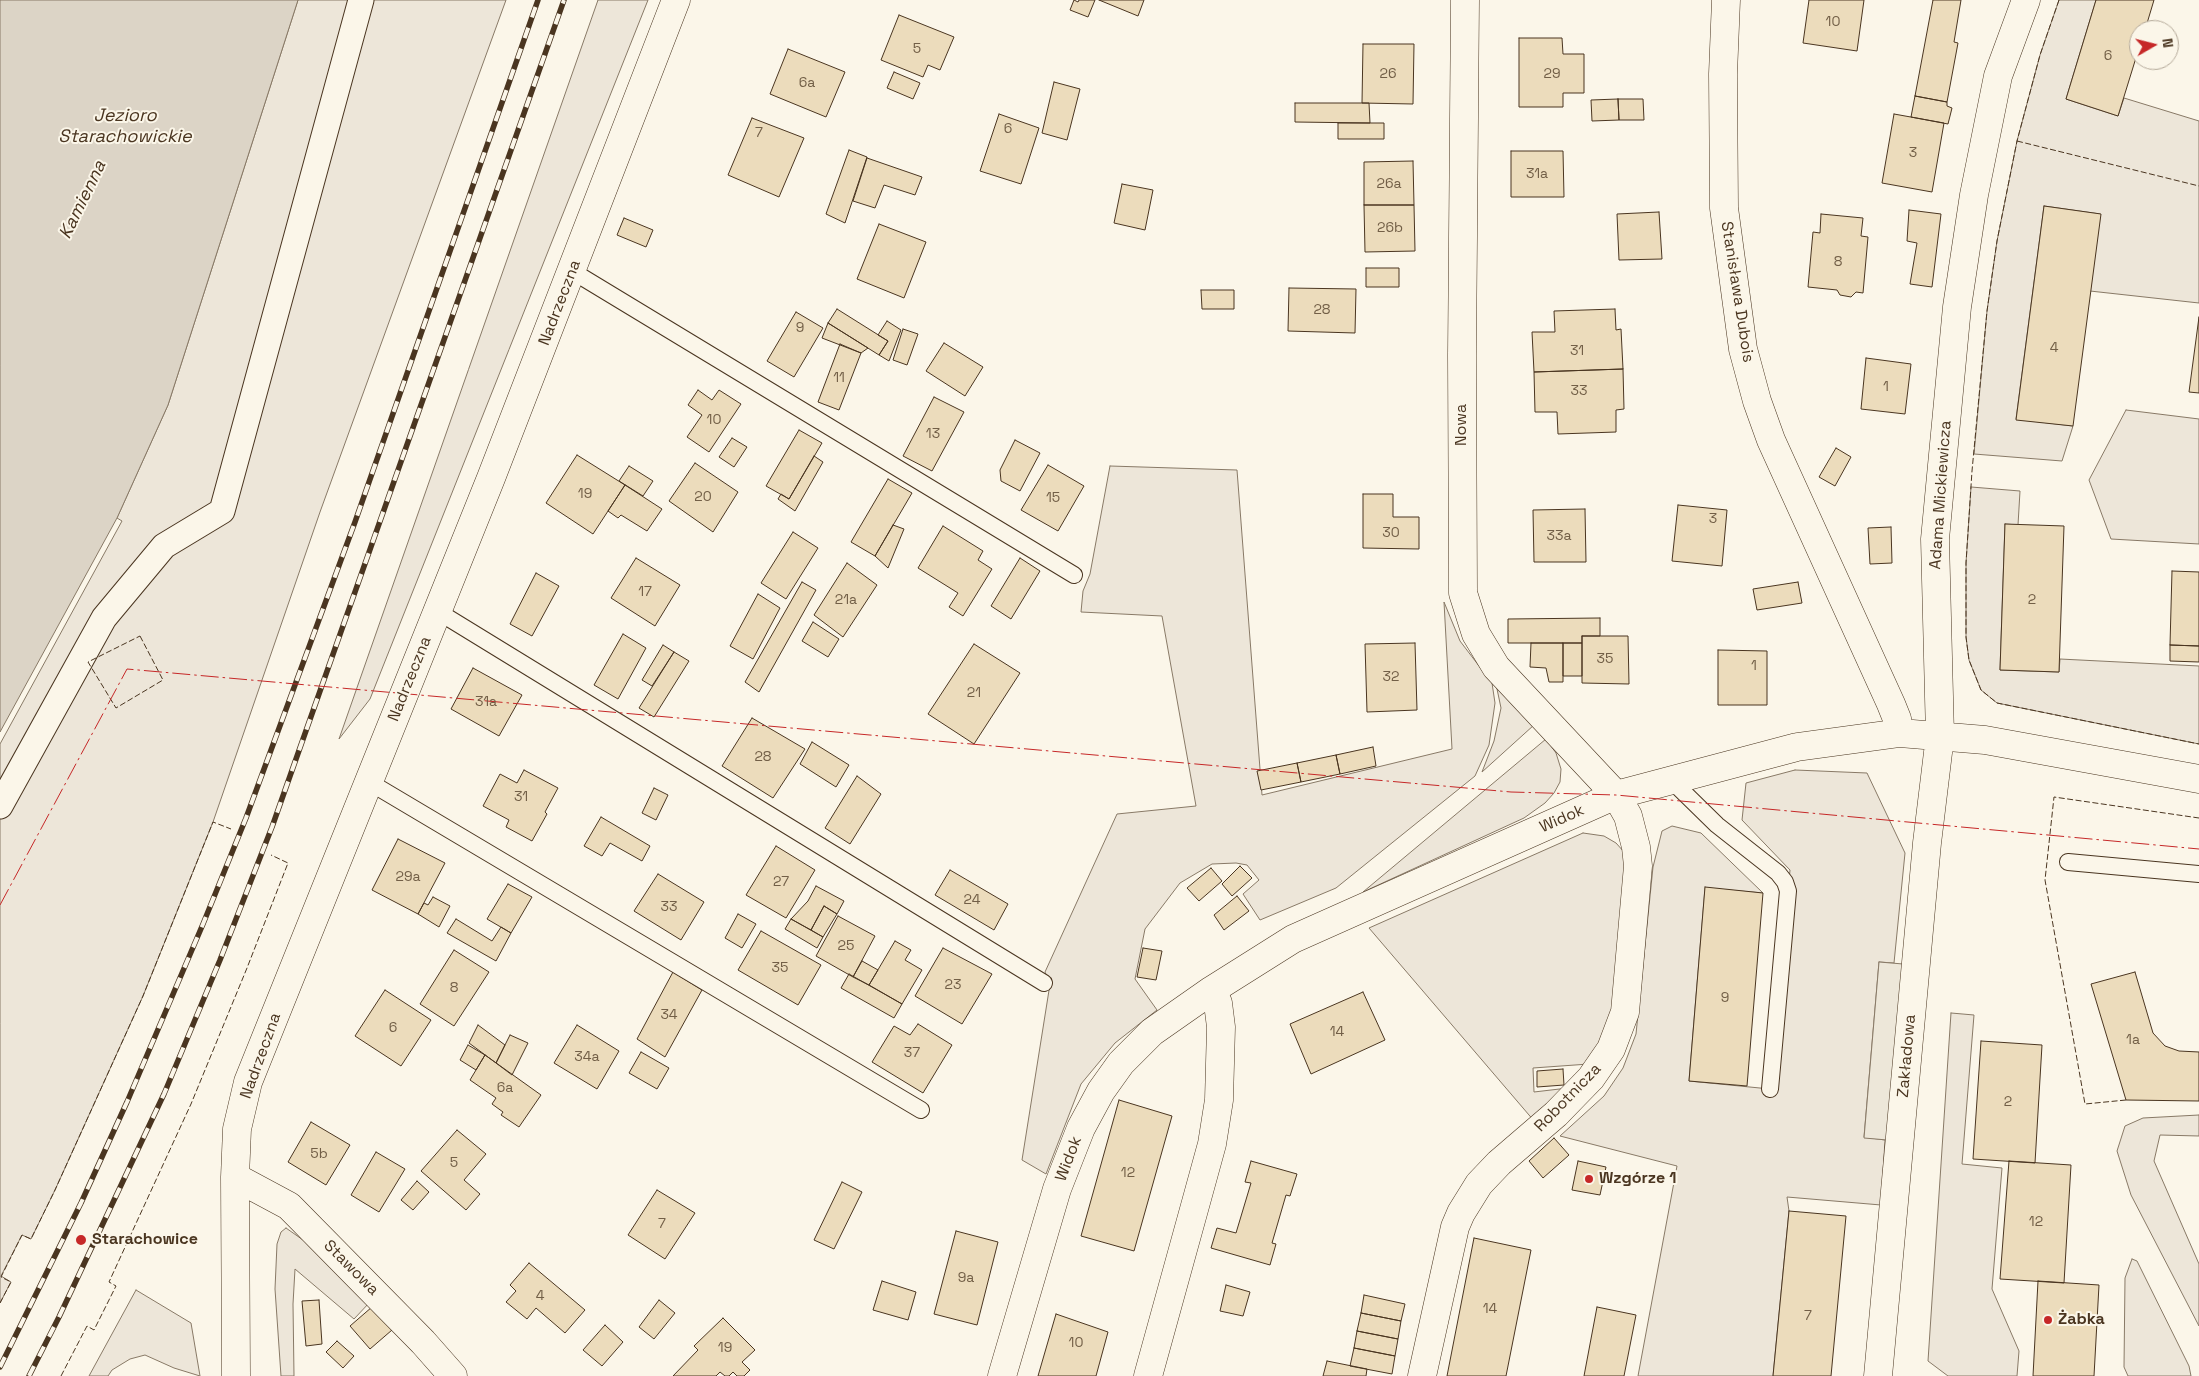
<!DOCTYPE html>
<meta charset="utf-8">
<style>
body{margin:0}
#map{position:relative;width:2199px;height:1376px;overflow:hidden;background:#fbf6e9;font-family:"Space Grotesk",sans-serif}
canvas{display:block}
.north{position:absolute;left:2129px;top:20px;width:50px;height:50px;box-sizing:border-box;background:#fbf6e9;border:1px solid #b4a999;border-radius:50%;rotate:82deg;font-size:14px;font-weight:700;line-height:20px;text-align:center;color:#4a3520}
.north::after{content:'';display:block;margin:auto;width:18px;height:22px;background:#c62828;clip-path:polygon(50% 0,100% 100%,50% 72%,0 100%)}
</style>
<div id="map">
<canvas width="2199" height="1376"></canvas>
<div class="north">N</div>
</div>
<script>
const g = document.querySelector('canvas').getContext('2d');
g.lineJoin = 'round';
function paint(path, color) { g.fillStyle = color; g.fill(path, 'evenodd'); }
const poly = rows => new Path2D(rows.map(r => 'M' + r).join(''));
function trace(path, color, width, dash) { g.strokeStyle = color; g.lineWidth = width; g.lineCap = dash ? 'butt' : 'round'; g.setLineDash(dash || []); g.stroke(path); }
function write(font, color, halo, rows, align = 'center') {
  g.font = font + ' "Space Grotesk",sans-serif'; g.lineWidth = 4; g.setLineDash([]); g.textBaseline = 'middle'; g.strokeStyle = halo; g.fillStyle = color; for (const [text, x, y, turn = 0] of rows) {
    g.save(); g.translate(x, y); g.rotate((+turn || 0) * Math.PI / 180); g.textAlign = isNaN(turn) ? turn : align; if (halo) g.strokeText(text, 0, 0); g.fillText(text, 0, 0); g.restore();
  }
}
const green = poly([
 [298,0,506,0,320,512,213,822,143,996,55,1190,31,1239,22,1235,1,1276,11,1282,0,1303,0,744,122,521,117,518,168,405,298,0],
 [598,0,648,0,370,699,339,739,598,0],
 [2059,0,2096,0,2066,99,2118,116,2124,98,2199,121,2199,303,2090,291,2100,214,2044,206,2016,419,2073,426,2062,461,1974,454,1987,311,1997,241,2017,141,2040,55,2059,0],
 [2126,410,2199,419,2199,544,2111,539,2089,480,2126,410],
 [1110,466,1237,470,1262,795,1452,749,1444,602,1460,641,1492,683,1495,703,1489,745,1475,776,1336,888,1260,920,1243,894,1259,880,1247,865,1236,863,1212,864,1180,883,1145,929,1135,979,1157,1010,1115,1043,1081,1084,1046,1174,1022,1160,1050,984,1045,972,1117,814,1196,806,1162,616,1081,612,1083,591,1090,574,1110,466],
 [1971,487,2020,491,2018,525,2005,524,2000,670,2059,672,2060,659,2199,666,2199,744,1997,703,1981,690,1969,660,1966,637,1966,563,1971,487],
 [1496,684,1534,725,1482,772,1494,741,1501,708,1496,684],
 [1546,739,1556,753,1561,769,1560,782,1554,793,1545,803,1524,818,1363,892,1546,739],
 [1795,770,1867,773,1905,853,1894,963,1879,962,1864,1137,1885,1140,1881,1205,1787,1197,1789,1211,1773,1376,1638,1376,1677,1166,1560,1136,1604,1096,1623,1068,1636,1034,1653,867,1662,831,1672,826,1701,833,1763,893,1705,888,1689,1081,1770,1089,1790,870,1742,820,1746,783,1795,770],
 [1583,833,1604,836,1616,843,1625,853,1626,869,1612,1017,1589,1064,1533,1068,1534,1092,1568,1088,1535,1122,1369,928,1583,833],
 [1951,1013,1974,1015,1962,1164,2002,1168,1992,1289,2019,1351,2017,1376,1948,1376,1928,1361,1951,1013],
 [2199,1115,2199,1136,2160,1135,2154,1161,2199,1264,2199,1326,2131,1195,2117,1151,2125,1126,2143,1118,2199,1115],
 [286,1228,313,1247,370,1302,354,1319,295,1269,293,1304,294,1376,281,1376,275,1289,277,1244,281,1232,286,1228],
 [2132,1259,2137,1261,2189,1366,2191,1376,2128,1376,2124,1367,2125,1278,2132,1259],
 [136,1290,191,1323,200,1376,174,1368,145,1355,130,1359,112,1370,108,1376,89,1376,136,1290]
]);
paint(green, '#ede6d9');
trace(green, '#887966', 1);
const parking = poly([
 [1879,962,1915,965,1899,1141,1864,1138,1879,962]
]);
paint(parking, '#ede7d9');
trace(parking, '#887966', 1);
const water = poly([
 [0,0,298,0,168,405,117,518,0,732,0,0]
]);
paint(water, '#dcd4c6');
trace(water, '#887966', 1);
const building = poly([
 [1074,0,1078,2,1079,0,1095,0,1088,17,1070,10,1074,0],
 [1099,0,1144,0,1138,16,1099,0],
 [1809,0,1864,0,1857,51,1803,43,1809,0],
 [1933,0,1961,0,1954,42,1958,43,1947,102,1915,96,1933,0],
 [2096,0,2154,0,2145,30,2139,30,2139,48,2118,116,2066,99,2096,0],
 [899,15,954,37,940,70,928,65,923,77,881,60,899,15],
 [1519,38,1562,38,1563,54,1584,54,1584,93,1563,93,1563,107,1519,107,1519,38],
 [1363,44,1414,44,1413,104,1362,103,1363,44],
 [788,49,845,72,826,117,770,94,788,49],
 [894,72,920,83,913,99,887,88,894,72],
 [1054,82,1080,89,1067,140,1042,133,1054,82],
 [1915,96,1947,102,1947,106,1952,108,1948,124,1911,117,1915,96],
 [1618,99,1643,99,1644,120,1619,120,1618,99],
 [1618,99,1619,120,1592,121,1591,100,1618,99],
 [1295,103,1369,103,1370,123,1295,122,1295,103],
 [999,114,1039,128,1021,184,980,171,999,114],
 [1894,114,1944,123,1932,192,1882,183,1894,114],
 [752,118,804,138,779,197,728,175,752,118],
 [1338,123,1384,123,1384,139,1338,139,1338,123],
 [849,150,867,157,845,223,826,214,849,150],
 [1511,151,1563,151,1564,197,1511,197,1511,151],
 [867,158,922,177,915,195,884,185,875,208,853,201,867,158],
 [1413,161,1414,205,1364,205,1364,162,1413,161],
 [1122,184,1153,190,1145,230,1114,223,1122,184],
 [1364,205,1414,205,1415,251,1365,252,1364,205],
 [2044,206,2101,214,2073,426,2016,420,2044,206],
 [1909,210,1941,214,1932,287,1910,284,1917,243,1907,241,1909,210],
 [1659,212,1662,259,1619,260,1617,214,1659,212],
 [1821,214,1863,218,1861,236,1868,237,1863,293,1856,292,1851,297,1840,295,1837,290,1808,287,1813,232,1820,233,1821,214],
 [624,218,653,230,646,247,617,235,624,218],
 [879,224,926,242,904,298,857,279,879,224],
 [1366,268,1399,268,1399,287,1366,287,1366,268],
 [1289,288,1356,289,1355,333,1288,331,1289,288],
 [1201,290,1234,290,1234,309,1202,309,1201,290],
 [837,309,888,341,879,355,828,323,837,309],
 [1615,309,1616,330,1621,329,1623,369,1534,372,1532,332,1555,332,1554,311,1615,309],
 [796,312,823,328,794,377,767,361,796,312],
 [2199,317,2199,393,2189,392,2199,317],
 [887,321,901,330,889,361,879,355,888,341,878,335,887,321],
 [828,323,868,348,861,353,822,338,828,323],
 [903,329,918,334,907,365,893,360,903,329],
 [944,343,983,367,965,396,926,371,944,343],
 [840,344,861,353,839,410,818,402,840,344],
 [1866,358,1911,364,1905,414,1861,409,1866,358],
 [1623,369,1624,409,1616,410,1616,432,1558,434,1557,412,1535,412,1534,372,1623,369],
 [698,390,712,400,719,390,741,404,709,452,687,437,702,415,688,405,698,390],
 [934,397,964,412,932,471,903,456,934,397],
 [799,430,822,443,789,499,766,486,799,430],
 [732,438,747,447,734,467,719,457,732,438],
 [1015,440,1040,453,1020,491,1001,481,1000,470,1015,440],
 [1836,448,1851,457,1835,486,1819,477,1836,448],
 [577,455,625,485,593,534,546,503,577,455],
 [814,456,823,462,795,511,778,499,781,494,789,499,814,456],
 [695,463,738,492,713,532,669,501,695,463],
 [1048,465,1084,486,1058,531,1021,510,1048,465],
 [629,466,653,481,643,496,619,481,629,466],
 [888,479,912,493,875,556,851,542,888,479],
 [625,485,662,509,647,531,621,515,618,518,608,511,625,485],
 [1363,494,1393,494,1393,517,1419,517,1419,549,1363,548,1363,494],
 [1678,505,1727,510,1722,566,1672,561,1678,505],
 [1585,509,1586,562,1534,562,1533,510,1585,509],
 [2005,524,2064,526,2059,672,2000,670,2005,524],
 [893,525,904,529,888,568,875,556,893,525],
 [943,526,983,551,978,560,992,569,963,616,949,607,958,593,918,568,943,526],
 [1891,527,1892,563,1870,564,1868,528,1891,527],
 [793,532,818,548,786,599,761,583,793,532],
 [636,558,680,585,655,626,611,598,636,558],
 [1020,558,1040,571,1011,619,991,606,1020,558],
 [847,563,877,585,843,637,814,615,847,563],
 [2172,571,2199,572,2199,646,2170,645,2172,571],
 [536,573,559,586,532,636,510,624,536,573],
 [802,582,816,590,759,692,745,682,802,582],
 [1798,582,1802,603,1757,610,1753,589,1798,582],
 [758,594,780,608,753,659,730,646,758,594],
 [1600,618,1600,636,1582,636,1582,643,1508,643,1508,619,1600,618],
 [813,622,839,639,828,657,802,641,813,622],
 [623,634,646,648,618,699,594,685,623,634],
 [1582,636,1628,636,1629,684,1582,683,1582,636],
 [1415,643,1417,710,1367,712,1365,644,1415,643],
 [1531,643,1563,643,1563,682,1549,682,1546,668,1530,667,1531,643],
 [1563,643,1582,643,1582,676,1563,676,1563,643],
 [974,644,1020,673,974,744,928,714,974,644],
 [663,645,674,652,652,686,642,680,663,645],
 [2170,645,2199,646,2199,662,2170,661,2170,645],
 [1718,650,1767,651,1767,705,1718,705,1718,650],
 [674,652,689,661,654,717,639,708,674,652],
 [473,668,522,695,499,736,451,709,473,668],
 [752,718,805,749,773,798,722,766,752,718],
 [812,742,849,765,836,787,800,764,812,742],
 [1373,747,1376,766,1340,774,1336,755,1373,747],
 [1336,755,1340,774,1301,782,1297,763,1336,755],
 [1297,763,1301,782,1261,790,1257,771,1297,763],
 [524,770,558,788,545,812,547,814,532,841,506,827,509,820,483,806,500,774,517,783,524,770],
 [857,776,881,794,850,844,825,828,857,776],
 [654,788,668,795,656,820,642,813,654,788],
 [601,817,650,846,642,861,610,843,602,856,584,846,601,817],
 [398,839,445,863,418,914,372,890,398,839],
 [776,846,815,870,786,918,746,895,776,846],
 [1240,866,1252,878,1232,896,1222,884,1240,866],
 [1211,868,1222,881,1199,901,1187,888,1211,868],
 [950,870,1008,904,994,930,935,895,950,870],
 [658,874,704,902,681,940,634,911,658,874],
 [508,884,532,897,511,933,487,919,508,884],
 [816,886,844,901,837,914,824,906,811,930,791,919,808,901,816,886],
 [1705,887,1763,893,1747,1086,1689,1081,1705,887],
 [1237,896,1249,911,1224,930,1214,915,1237,896],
 [433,897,450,906,439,927,418,914,424,903,428,905,433,897],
 [824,906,837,914,823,937,811,930,824,906],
 [738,914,756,924,742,948,725,938,738,914],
 [838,916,875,936,853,977,816,956,838,916],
 [456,919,492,941,501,927,511,933,496,961,447,933,456,919],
 [791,919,823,937,817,948,785,929,791,919],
 [761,931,821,965,798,1005,738,970,761,931],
 [895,941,911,950,905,960,922,970,902,1004,869,985,895,941],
 [943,948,992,974,962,1024,915,996,943,948],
 [1143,948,1162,951,1156,980,1137,977,1143,948],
 [454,950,489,972,454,1026,420,1004,454,950],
 [862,961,878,970,869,985,853,977,862,961],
 [673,972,702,990,665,1057,637,1039,673,972],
 [2135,972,2153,1033,2165,1046,2179,1051,2199,1052,2199,1101,2126,1100,2091,984,2135,972],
 [849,974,902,1004,894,1018,841,988,849,974],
 [385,990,431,1020,401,1066,355,1036,385,990],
 [1363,992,1385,1040,1311,1074,1290,1024,1363,992],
 [918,1024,952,1045,923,1093,872,1062,894,1026,910,1035,918,1024],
 [478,1025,505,1045,496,1063,469,1043,478,1025],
 [577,1025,619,1051,597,1089,554,1063,577,1025],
 [510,1035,528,1043,512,1075,496,1063,510,1035],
 [1981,1041,2042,1045,2035,1163,1973,1159,1981,1041],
 [468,1045,485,1055,476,1070,460,1060,468,1045],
 [641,1052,669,1068,657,1089,629,1073,641,1052],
 [485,1055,541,1095,519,1127,501,1115,503,1112,492,1104,496,1098,470,1080,485,1055],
 [1563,1069,1564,1085,1537,1087,1537,1071,1563,1069],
 [1119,1100,1172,1116,1134,1251,1081,1236,1119,1100],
 [311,1122,350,1145,326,1185,288,1162,311,1122],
 [457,1130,486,1154,464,1180,480,1194,466,1210,421,1171,457,1130],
 [1554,1138,1569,1155,1543,1178,1529,1161,1554,1138],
 [376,1152,405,1169,379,1212,351,1195,376,1152],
 [1251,1161,1297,1174,1290,1196,1286,1195,1272,1243,1276,1244,1270,1265,1211,1248,1217,1228,1236,1233,1251,1183,1245,1182,1251,1161],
 [1578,1161,1606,1167,1600,1195,1572,1190,1578,1161],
 [2009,1161,2071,1165,2064,1283,2000,1279,2009,1161],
 [417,1181,429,1192,413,1210,401,1200,417,1181],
 [842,1182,862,1192,834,1249,814,1240,842,1182],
 [657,1190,695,1213,665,1259,628,1235,657,1190],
 [1789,1211,1846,1216,1831,1376,1773,1376,1789,1211],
 [956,1231,998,1242,977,1325,934,1314,956,1231],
 [1474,1238,1531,1250,1506,1376,1447,1376,1474,1238],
 [529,1263,585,1310,565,1333,536,1308,527,1319,506,1302,516,1291,510,1285,529,1263],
 [882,1281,916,1292,908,1320,873,1310,882,1281],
 [2038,1281,2099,1285,2094,1376,2033,1376,2038,1281],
 [1226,1285,1250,1292,1243,1316,1220,1311,1226,1285],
 [1364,1295,1405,1304,1401,1321,1361,1313,1364,1295],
 [319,1300,322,1344,306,1346,302,1301,319,1300],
 [659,1300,675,1313,654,1339,639,1327,659,1300],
 [372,1307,392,1330,370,1349,350,1326,372,1307],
 [1597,1307,1636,1315,1624,1376,1584,1376,1597,1307],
 [1361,1313,1401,1321,1398,1339,1357,1331,1361,1313],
 [1056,1314,1108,1332,1096,1376,1038,1376,1056,1314],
 [723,1318,755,1350,742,1362,750,1370,744,1376,737,1376,733,1372,729,1376,725,1376,720,1372,716,1376,673,1376,698,1350,694,1346,723,1318],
 [605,1325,623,1342,602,1366,583,1350,605,1325],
 [1357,1331,1398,1339,1395,1356,1354,1348,1357,1331],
 [337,1341,354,1356,343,1368,326,1352,337,1341],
 [1354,1348,1395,1356,1392,1374,1350,1366,1354,1348],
 [1327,1361,1367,1369,1366,1376,1323,1376,1327,1361]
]);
paint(building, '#ecdcbc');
trace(building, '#4a3520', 1);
const service = poly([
 [572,271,1074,575],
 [437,611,1044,983],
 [1670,779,1717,825,1778,873,1785,882,1788,891,1770,1089],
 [369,782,921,1110],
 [2068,862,2199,874]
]);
const pedestrian = poly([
 [0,806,104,618,164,546,222,511,361,0]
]);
const minor = poly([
 [1726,0,1723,74,1724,208,1743,349,1757,401,1771,440,1891,704,1897,719,1900,733],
 [235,1177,289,1206,423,1342,453,1376],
 [236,1376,235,1177,237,1129,248,1082,491,478,676,0],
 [1002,1376,1057,1189,1081,1128,1101,1091,1121,1063,1152,1032,1212,990,1293,939,1616,795,1797,747,1900,733,1985,740,2199,779],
 [1148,1376,1198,1195,1212,1144,1219,1100,1221,1027,1218,1003,1212,990],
 [1422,1376,1455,1227,1461,1213,1479,1184,1499,1163,1556,1114,1591,1078,1611,1049,1625,1012,1638,866,1636,847,1628,816,1616,795,1496,667,1476,634,1463,593,1462,355,1465,0],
 [1878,1376,1927,843,1940,736,1935,539,1957,307,1974,195,1998,76,2026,0]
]);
trace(service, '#4a3520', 18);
trace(pedestrian, '#4a3520', 27);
trace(minor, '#4a3520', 29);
trace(service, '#fbf6e9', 16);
trace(pedestrian, '#fbf6e9', 25);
trace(minor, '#fbf6e9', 28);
const rail = poly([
 [0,1367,81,1203,127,1102,203,924,246,818,355,522,538,0],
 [29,1376,59,1317,164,1094,220,960,272,827,564,0]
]);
trace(rail, '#4a3520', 5.5);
trace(rail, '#fbf6e9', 4, [11]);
trace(poly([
 [2059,0,2040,55,2017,141,1997,241,1987,311,1972,471,1966,563,1966,637,1969,660,1981,690,1997,703,2199,744],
 [2017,141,2199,186],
 [140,636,163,680,116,708,88,662,140,636],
 [2126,1100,2085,1104,2045,880,2054,797,2199,818],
 [0,1303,11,1282,1,1277,22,1235,31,1239,55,1190,143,996,213,822,231,829],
 [61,1376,87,1326,94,1330,116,1286,109,1282,191,1104,247,968,288,863,271,855]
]), '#4a3520', 1, [6, 2.5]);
trace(poly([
 [0,905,127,669,1511,792,1616,795,2199,849]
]), '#c62828', 1, [18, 4, 2.5, 4]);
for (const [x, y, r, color] of [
 [1589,1179,5,"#c62828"],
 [81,1240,6,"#c62828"],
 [2048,1320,5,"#c62828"]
]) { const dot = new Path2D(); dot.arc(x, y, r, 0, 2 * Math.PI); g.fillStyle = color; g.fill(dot); trace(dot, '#fbf6e9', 2); }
write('14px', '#725f47', null, [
 ["10",1833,22],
 ["5",917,49],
 ["6",2108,56],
 ["26",1388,74],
 ["29",1552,74],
 ["6a",807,83],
 ["6",1008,129],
 ["7",759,133],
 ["3",1913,153],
 ["31a",1537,174],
 ["26a",1389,184],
 ["26b",1390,228],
 ["8",1838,262],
 ["28",1322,310],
 ["9",800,328],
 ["4",2054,348],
 ["31",1577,351],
 ["11",839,378],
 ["1",1886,387],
 ["33",1579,391],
 ["10",714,420],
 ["13",933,434],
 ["19",585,494],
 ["20",703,497],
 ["15",1053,498],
 ["3",1713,519],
 ["30",1391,533],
 ["33a",1559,536],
 ["17",645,592],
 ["21a",846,600],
 ["2",2032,600],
 ["35",1605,659],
 ["1",1754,666],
 ["32",1391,677],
 ["21",974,693],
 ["31a",486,702],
 ["28",763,757],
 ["31",521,797],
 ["29a",408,877],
 ["27",781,882],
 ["24",972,900],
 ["33",669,907],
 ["25",846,946],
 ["35",780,968],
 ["23",953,985],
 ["8",454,988],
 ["9",1725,998],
 ["34",669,1015],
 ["6",393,1028],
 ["14",1337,1032],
 ["1a",2133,1040],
 ["37",912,1053],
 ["34a",587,1057],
 ["6a",505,1088],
 ["2",2008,1102],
 ["5b",319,1154],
 ["5",454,1163],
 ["12",1128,1173],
 ["12",2036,1222],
 ["7",662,1224],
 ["9a",966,1278],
 ["4",540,1296],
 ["14",1490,1309],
 ["7",1808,1316],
 ["10",1076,1343],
 ["19",725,1348]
]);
write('16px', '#4a3520', '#fbf6e9', [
 ["Stanisława Dubois",1737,292,81],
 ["Nadrzeczna",560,303,-69],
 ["Nowa",1462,425,-90],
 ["Adama Mickiewicza",1941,495,-86],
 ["Nadrzeczna",410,679,-68],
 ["Widok",1562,819,-24],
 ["Nadrzeczna",261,1056,-70],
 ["Zakładowa",1907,1056,-85],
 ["Robotnicza",1568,1098,-46],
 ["Widok",1069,1159,-69],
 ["Stawowa",351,1268,45]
]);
write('bold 16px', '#4a3520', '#fbf6e9', [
 ["Wzgórze 1",1599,1179],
 ["Starachowice",92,1240],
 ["Żabka",2058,1320]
], 'left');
write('italic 18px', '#4a3520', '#fbf6e9', [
 ["Jezioro",125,116],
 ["Starachowickie",125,137],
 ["Kamienna",83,200,-64]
]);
</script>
